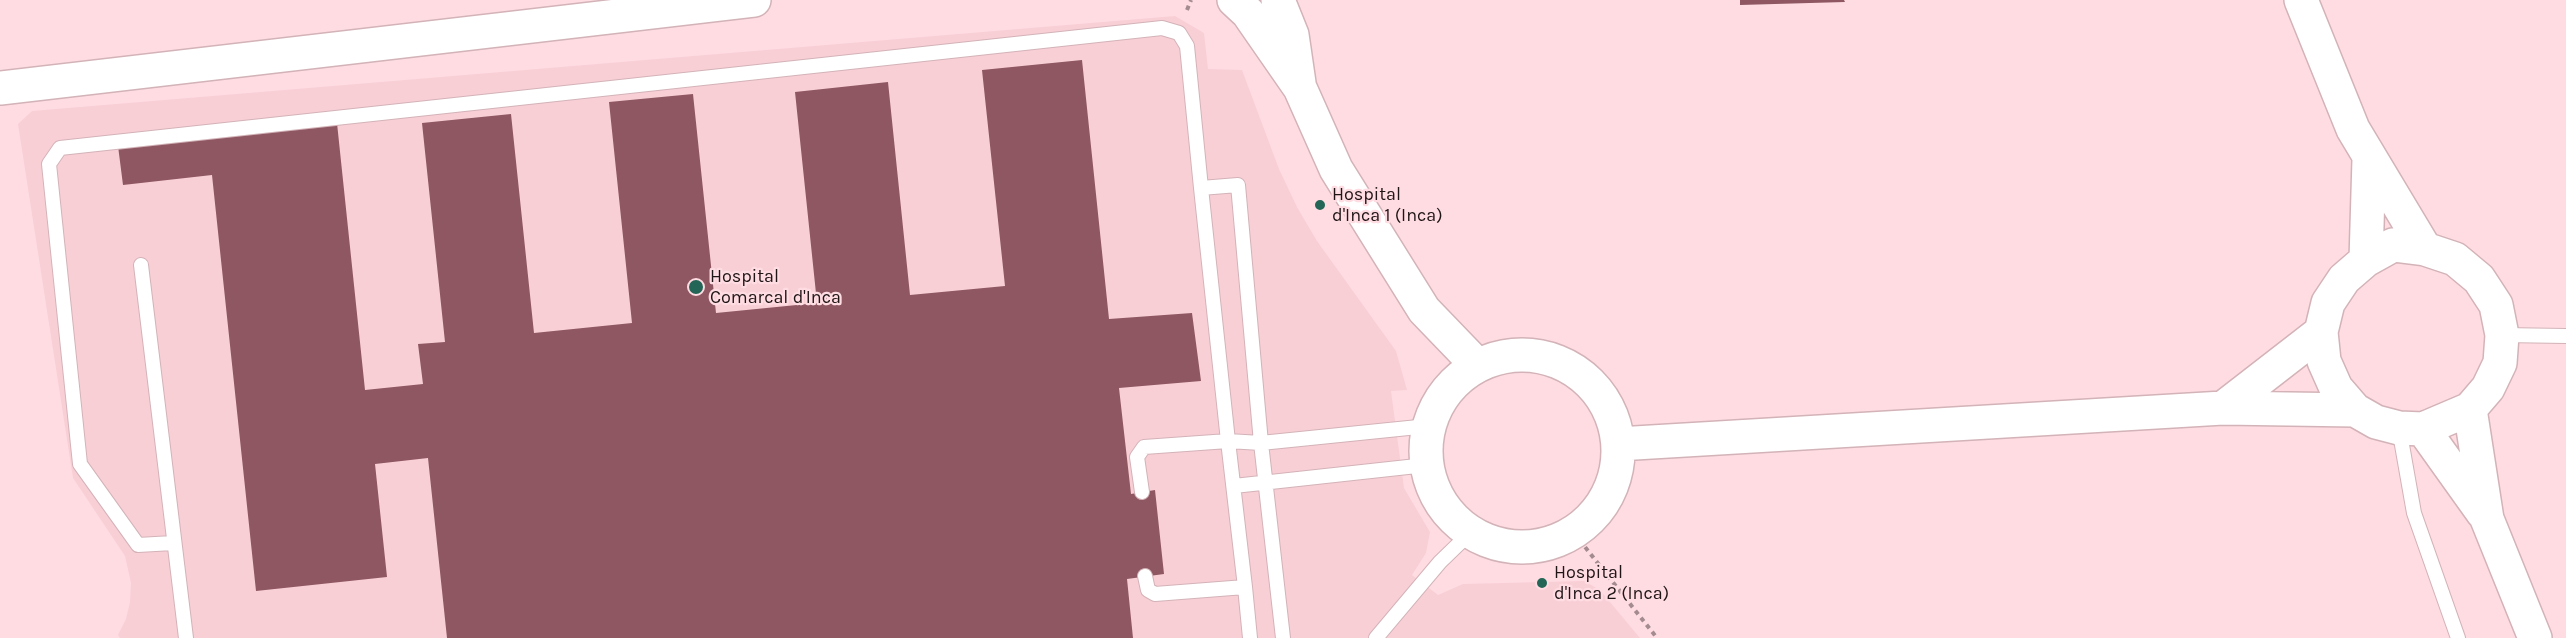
<!DOCTYPE html>
<style>
body{margin:0}
canvas{display:block;background:#fedce2}
</style>
<canvas width="2566" height="638"></canvas>
<script>
const g = document.querySelector('canvas').getContext('2d');
g.lineJoin = 'round';
function paint(path, color) { g.fillStyle = color; g.fill(path, 'evenodd'); }
const poly = rows => new Path2D(rows.map(r => 'M' + r).join(''));
function trace(path, color, width, dash) { g.strokeStyle = color; g.lineWidth = width; g.lineCap = dash ? 'butt' : 'round'; g.setLineDash(dash || []); g.stroke(path); }
function write(font, color, halo, rows, align = 'center') {
  g.font = font + ' Karla,sans-serif'; g.lineWidth = 4.5; g.setLineDash([]); g.textBaseline = 'middle'; g.strokeStyle = halo; g.fillStyle = color; for (const [text, x, y, turn = 0] of rows) {
    g.save(); g.translate(x, y); g.rotate((+turn || 0) * Math.PI / 180); g.textAlign = isNaN(turn) ? turn : align; if (halo) g.strokeText(text, 0, 0); g.fillText(text, 0, 0); g.restore();
  }
}
paint(poly([
 [1175,16,1204,33,1208,69,1242,70,1279,169,1297,207,1317,241,1396,351,1407,390,1391,391,1404,488,1430,532,1426,553,1412,575,1438,595,1463,584,1584,581,1600,590,1640,638,120,638,118,635,126,619,130,602,131,583,125,556,73,478,18,124,32,111]
]), '#f9cfd6');
paint(poly([
 [1740,0,1844,0,1845,2,1740,5],
 [1082,60,1109,319,1192,313,1201,381,1119,388,1131,494,1155,490,1164,574,1127,579,1133,638,447,638,428,458,375,464,387,577,256,591,212,175,123,185,118,146,337,123,365,390,423,384,418,344,445,342,422,123,511,114,534,333,632,323,609,102,693,94,716,313,817,303,795,92,888,82,910,295,1005,286,982,70]
]), '#8e5762');
const lane = poly([
 [141,265,186,638],
 [2502,335,2566,336],
 [2399,428,2414,513,2458,638],
 [1234,486,1426,465],
 [1142,492,1137,457,1144,447,1228,441,1201,188,1238,185,1261,443,1428,426],
 [173,543,138,545,80,464,49,164,60,148,1162,28,1179,33,1187,46,1201,188],
 [1145,576,1148,590,1155,594,1245,587,1250,638],
 [1245,587,1228,441,1261,443,1283,638],
 [1376,638,1440,562,1471,532]
]);
const primary = poly([
 [1234,0,1248,13,1300,88,1336,169,1424,310,1477,365],
 [1278,0,1292,35,1299,83],
 [2301,0,2353,129,2425,249],
 [0,88,754,0],
 [2393,245,2425,249,2455,259,2479,279,2496,305,2502,335,2500,363,2488,388,2470,409,2423,429,2399,428,2376,422,2355,410,2336,388,2324,361,2321,332,2328,303,2344,279,2366,260,2393,245],
 [2366,260,2369,159],
 '1426 451a96 96 0 1 1 192 0a96 96 0 1 1-192 0Z',
 [2223,408,2321,332],
 [2470,409,2487,519,2535,638],
 [2423,429,2483,513],
 [1618,444,2223,408,2355,410]
]);
trace(lane, '#d3b3b8', 16);
trace(primary, '#d3b3b8', 36);
trace(poly([
 [1187,10,1191,0],
 [1574,533,1657,638]
]), '#a48b90', 4, [4.5, 4.5]);
trace(lane, '#fff', 14);
trace(primary, '#fff', 33);
for (const [x, y, r, color] of [
 [1320,205,6,"#236657"],
 [696,287,8,"#236657"],
 [1542,583,6,"#236657"]
]) { const dot = new Path2D(); dot.arc(x, y, r, 0, 2 * Math.PI); g.fillStyle = color; g.fill(dot); trace(dot, '#fedce2', 2); }
write('18px', '#1f1416', '#fedce2', [
 ["Hospital",1332,195],
 ["d'Inca 1 (Inca)",1332,216],
 ["Hospital",710,277],
 ["Comarcal d'Inca",710,298],
 ["Hospital",1554,573],
 ["d'Inca 2 (Inca)",1554,594]
], 'left');
</script>
